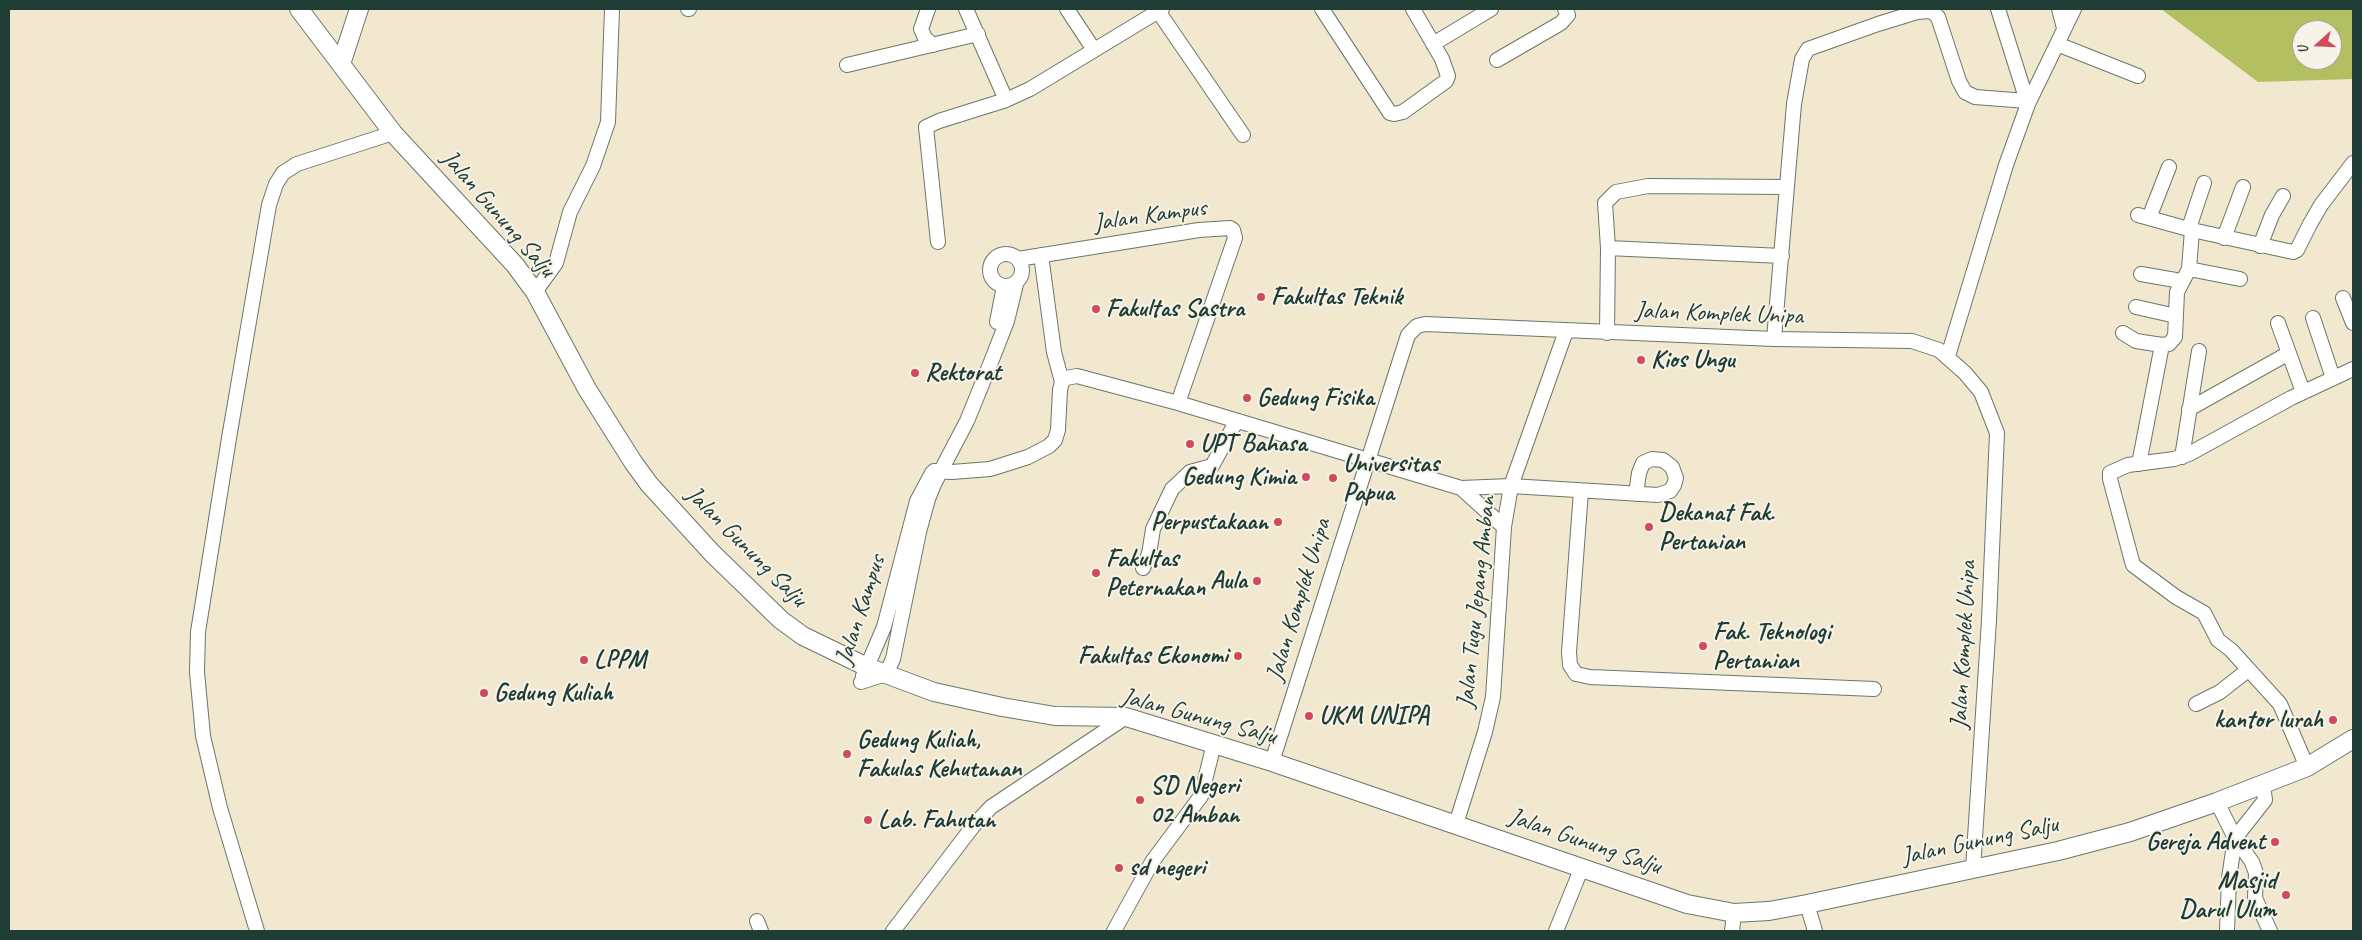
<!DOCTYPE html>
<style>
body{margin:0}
#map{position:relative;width:2362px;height:940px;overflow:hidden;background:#f2e7cf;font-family:Caveat,sans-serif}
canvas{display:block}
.frame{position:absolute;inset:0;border:10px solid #1f3d34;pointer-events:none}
.north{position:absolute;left:2292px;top:20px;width:50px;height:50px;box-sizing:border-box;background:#f7f3e8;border:1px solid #a1aaa0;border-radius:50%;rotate:250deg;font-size:14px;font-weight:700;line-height:20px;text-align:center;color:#1f3d34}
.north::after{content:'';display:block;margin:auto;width:18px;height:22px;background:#d1495b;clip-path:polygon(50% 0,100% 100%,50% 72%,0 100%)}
</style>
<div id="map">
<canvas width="2362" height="940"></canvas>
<div class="frame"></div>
<div class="north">U</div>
</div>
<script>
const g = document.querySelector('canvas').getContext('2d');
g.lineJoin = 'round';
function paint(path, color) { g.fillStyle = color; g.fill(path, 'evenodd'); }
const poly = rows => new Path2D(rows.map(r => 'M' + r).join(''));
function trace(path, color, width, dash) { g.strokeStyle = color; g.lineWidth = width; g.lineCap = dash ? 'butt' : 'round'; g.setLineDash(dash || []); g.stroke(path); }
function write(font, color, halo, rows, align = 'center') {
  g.font = font + ' Caveat,sans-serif'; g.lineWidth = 4; g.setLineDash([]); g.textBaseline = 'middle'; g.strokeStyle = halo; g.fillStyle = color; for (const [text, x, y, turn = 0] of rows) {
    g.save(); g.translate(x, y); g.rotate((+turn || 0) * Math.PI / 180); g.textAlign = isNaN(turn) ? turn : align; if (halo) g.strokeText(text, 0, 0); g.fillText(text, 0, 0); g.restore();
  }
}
paint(poly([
 [2161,9,2353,9,2353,79,2258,82],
 [2302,30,2332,30,2332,60,2302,60]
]), '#b3c062');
const minor = poly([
 [688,9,689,9],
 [928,9,921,29,925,38,933,45],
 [966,9,1006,100],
 [1067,9,1094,50],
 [1322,9,1390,113,1394,114,1403,112,1446,81,1448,76,1442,59,1413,9],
 [1998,9,2027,101],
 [2059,9,2064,28],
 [1158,11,1243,135],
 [1433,44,1491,9],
 [2057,44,2138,76],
 [1497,60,1561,23,1568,15,1565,9],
 [847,65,978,34],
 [2138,215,2192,230,2191,222,2204,183],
 [2149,218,2169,167],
 [2224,238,2243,187],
 [938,242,926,127,939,121,1006,100,1030,89,1162,9],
 [2260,246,2272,215,2283,196],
 [1608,248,1782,256],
 '990 270a16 16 0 1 1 32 0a16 16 0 1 1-32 0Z',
 [1041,255,1054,352,1062,382],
 [1018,259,1199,230,1230,228,1233,230,1235,238,1178,403,1461,488,1511,486,1658,495,1670,491,1674,485,1676,478,1672,467,1663,460,1652,459,1643,463,1639,473,1636,494],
 [2189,269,2240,279],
 [2141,274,2181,281],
 [535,292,556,263,570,212,593,166,608,122,612,9],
 [2343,298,2353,323],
 [2136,307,2176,316],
 [2313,318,2333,378],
 [997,322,1004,286],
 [2278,323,2303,392],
 [1607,333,1608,248,1605,203,1616,192,1648,186,1787,187],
 [2123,333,2136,341,2162,345,2139,464],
 [1774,339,1794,104,1802,59,1808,49,1878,24,1917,12,1931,11,1938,17,1959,81,1965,92,1975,97,2027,101,2028,104],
 [2162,345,2169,344,2175,337,2177,292,2189,269,2192,230,2293,252,2297,250,2310,224,2321,205,2353,163],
 [1948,356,2006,165,2028,104,2074,9],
 [2189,409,2289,353],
 [2182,457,2199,351],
 [934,471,952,472,990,469,1028,457,1049,446,1055,440,1058,430,1060,390,1062,382,1066,378,1077,376,1178,403],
 [1461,488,1504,527],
 [1581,491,1569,652,1570,665,1576,674,1590,677,1874,689],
 [1143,568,1149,554,1153,529,1172,489,1190,472,1212,466,1236,422],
 [863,676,884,627,917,501,932,473],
 [861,682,886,674,893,659,919,532,928,499,934,484,967,421,991,362,1007,321,1016,284],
 [2196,704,2220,692,2248,670],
 [1272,762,1408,335,1417,326,1425,324,1774,339,1912,341,1939,350,1965,373,1981,392,1997,433,1989,620,1973,869],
 [2307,767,2280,704,2231,650,2218,640,2204,613,2176,597,2133,565,2110,479,2110,473,2128,465,2174,459,2189,454,2291,398,2353,369],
 [2263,785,2265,800,2235,838,2252,862,2256,873,2255,898,2270,931],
 [2217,802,2235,838,2229,878,2227,931],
 [1456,824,1485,732,1493,697,1504,527,1511,486,1566,331],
 [1807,904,1815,931],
 [757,921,761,931],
 [257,931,220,808,203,736,197,672,198,632,229,438,269,205,276,184,283,173,297,164,393,133],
 [893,931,974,825,991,807,1126,717],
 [1114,931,1152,862,1201,796,1214,744],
 [1556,931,1582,867],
 [1732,931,1734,913]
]);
const major = poly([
 [299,9,393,133,515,265,535,292,587,389,633,462,649,484,712,553,781,620,803,636,867,667,934,692,1002,707,1055,716,1126,717,1272,762,1687,904,1734,913,1769,911,1807,904,2058,851,2130,832,2217,802,2307,767,2353,739],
 [341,64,359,9]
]);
trace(minor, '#69786a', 16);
trace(major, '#69786a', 20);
trace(minor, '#fff', 14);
trace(major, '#fff', 18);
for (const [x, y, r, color] of [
 [1261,297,5,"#d1495b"],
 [1096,309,5,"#d1495b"],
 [1641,360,5,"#d1495b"],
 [915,373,5,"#d1495b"],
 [1247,398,5,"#d1495b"],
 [1190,444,5,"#d1495b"],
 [1306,477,5,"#d1495b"],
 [1333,478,5,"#d1495b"],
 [1278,522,5,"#d1495b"],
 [1649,527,5,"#d1495b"],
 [1096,573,5,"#d1495b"],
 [1257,581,5,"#d1495b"],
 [1703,646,5,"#d1495b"],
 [1238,656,5,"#d1495b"],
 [584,660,5,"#d1495b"],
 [484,693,5,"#d1495b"],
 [1309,716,5,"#d1495b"],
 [2333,720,5,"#d1495b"],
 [847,754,5,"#d1495b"],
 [1140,800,5,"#d1495b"],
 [868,820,5,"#d1495b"],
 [2275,842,5,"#d1495b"],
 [1119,868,5,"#d1495b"],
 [2286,895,5,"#d1495b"]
]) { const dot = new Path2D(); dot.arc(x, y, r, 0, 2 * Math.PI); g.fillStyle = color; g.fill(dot); trace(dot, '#f7f3e8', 2); }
write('25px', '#1f3d34', '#f7f3e8', [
 ["Jalan Gunung Salju",498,214,49],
 ["Jalan Kampus",1150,216,-8],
 ["Jalan Komplek Unipa",1719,314,2],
 ["Jalan Gunung Salju",746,547,45],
 ["Jalan Komplek Unipa",1299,600,-73],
 ["Jalan Tugu Jepang Amban",1477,602,-84],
 ["Jalan Kampus",861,610,-72],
 ["Jalan Komplek Unipa",1964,645,-87],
 ["Jalan Gunung Salju",1199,717,15],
 ["Jalan Gunung Salju",1980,841,-12],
 ["Jalan Gunung Salju",1585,842,19]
]);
write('bold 25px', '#1f3d34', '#f7f3e8', [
 ["Fakultas Teknik",1271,297],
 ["Fakultas Sastra",1106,309],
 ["Kios Ungu",1651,360],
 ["Rektorat",925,373],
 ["Gedung Fisika",1257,398],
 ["UPT Bahasa",1200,444],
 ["Universitas",1343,464],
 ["Papua",1343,493],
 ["Gedung Kimia",1296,477,"right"],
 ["Dekanat Fak.",1659,513],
 ["Pertanian",1659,542],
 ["Perpustakaan",1268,522,"right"],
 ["Fakultas",1106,559],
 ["Peternakan",1106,588],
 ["Aula",1247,581,"right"],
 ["Fak. Teknologi",1713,632],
 ["Pertanian",1713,661],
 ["Fakultas Ekonomi",1228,656,"right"],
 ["LPPM",594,660],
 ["Gedung Kuliah",494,693],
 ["UKM UNIPA",1319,716],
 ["kantor lurah",2323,720,"right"],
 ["Gedung Kuliah,",857,740],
 ["Fakulas Kehutanan",857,769],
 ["SD Negeri",1150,786],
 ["02 Amban",1150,815],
 ["Lab. Fahutan",878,820],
 ["Gereja Advent",2265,842,"right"],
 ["sd negeri",1129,868],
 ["Masjid",2276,881,"right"],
 ["Darul Ulum",2276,910,"right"]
], 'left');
</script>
